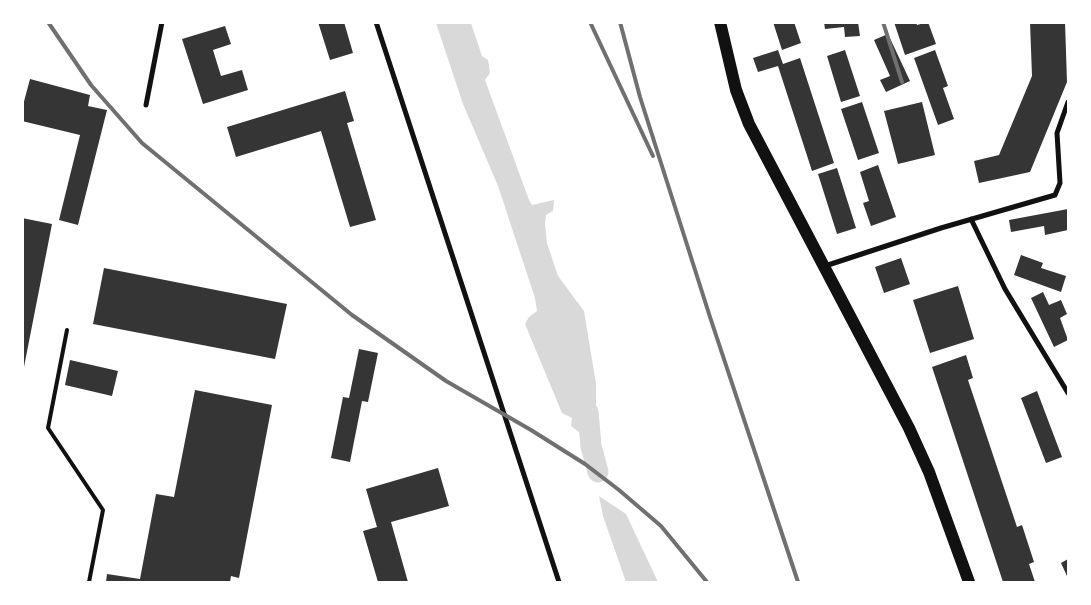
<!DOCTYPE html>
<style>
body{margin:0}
#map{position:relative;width:1091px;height:605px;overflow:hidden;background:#fff;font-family:"DejaVu Sans",sans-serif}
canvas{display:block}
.frame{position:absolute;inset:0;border:24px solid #fff;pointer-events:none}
</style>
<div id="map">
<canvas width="1091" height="605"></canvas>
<div class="frame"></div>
</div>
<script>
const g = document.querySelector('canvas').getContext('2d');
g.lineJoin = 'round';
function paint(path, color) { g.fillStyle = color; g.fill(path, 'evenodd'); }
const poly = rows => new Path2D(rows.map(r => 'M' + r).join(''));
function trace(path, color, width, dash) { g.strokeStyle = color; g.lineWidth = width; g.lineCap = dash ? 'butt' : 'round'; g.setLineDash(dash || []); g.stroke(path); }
paint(poly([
 [436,23,471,23,482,56,488,60,490,73,485,80,529,200,532,205,554,200,553,211,546,215,545,224,547,243,558,276,584,311,596,384,596,445,571,426,572,418,562,413,525,324,529,317,537,311,535,298,498,186,463,104],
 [599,496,626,514,658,582,626,582,603,516]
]), '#d9d9d9');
trace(poly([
 [588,412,591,446,598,472]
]), '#d9d9d9', 21);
paint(poly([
 [318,22,344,22,353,53,330,60],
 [773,22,794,22,801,43,782,50],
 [824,22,858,22,860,36,845,37,844,27,825,29],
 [894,22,916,22,917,25,928,22,936,44,905,55],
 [1030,22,1065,22,1067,82,1030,172,979,183,974,161,999,155,1032,76],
 [225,26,231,44,213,50,221,76,242,70,248,90,203,104,182,39],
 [888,34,910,81,886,92,880,80,890,76,874,40],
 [778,50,783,64,800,58,834,163,812,171,778,66,758,72,753,58],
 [845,50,860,96,841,102,827,56],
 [935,50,948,86,943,88,954,119,938,125,914,58],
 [30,79,90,95,88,106,107,110,78,225,59,220,80,135,22,121,22,109],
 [345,91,354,121,347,123,376,220,350,227,321,131,236,157,227,127],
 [862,102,879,153,858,160,841,109],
 [922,102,935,155,898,164,884,111],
 [878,165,896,217,871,226,863,203,869,201,860,172],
 [837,168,856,228,837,234,818,174],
 [1068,209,1068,230,1045,235,1044,226,1011,232,1009,220],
 [22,218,52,224,23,372,22,372],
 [1021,255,1043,263,1041,268,1066,276,1061,292,1014,275],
 [901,258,910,284,884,293,875,267],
 [104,268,287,304,275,359,93,324],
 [958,286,974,339,930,353,913,300],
 [1043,292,1049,305,1061,300,1067,314,1060,318,1068,340,1054,347,1031,298],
 [359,349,378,353,368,402,362,401,350,462,331,458,343,397,349,398],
 [966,355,973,378,968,380,1017,527,1022,525,1034,562,1029,564,1035,582,1003,582,932,367],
 [70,360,118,371,112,396,65,385],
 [195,390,272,405,239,578,231,576,230,582,106,582,107,574,140,579,156,494,174,497],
 [1037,391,1062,457,1046,463,1021,398],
 [438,468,449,506,391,522,408,582,378,582,363,531,377,527,366,489],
 [1068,559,1068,576,1067,576,1061,563]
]), '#353535');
trace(poly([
 [67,330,48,428,103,510,89,582]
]), '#111', 4);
trace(poly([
 [376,22,559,582],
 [146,105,162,22],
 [971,219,1005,289,1068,393],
 [825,266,941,228,1055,195,1060,183,1057,133,1068,102]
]), '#111', 5);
trace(poly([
 [720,22,736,90,749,124,909,428,929,472,969,582]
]), '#111', 12);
trace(poly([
 [48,22,91,85,142,143,352,315,446,381,531,430,585,464,619,490,661,526,707,582],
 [590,22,653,156],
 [620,22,640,97,710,317,798,582],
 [883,22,902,82]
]), '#707070', 4);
</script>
